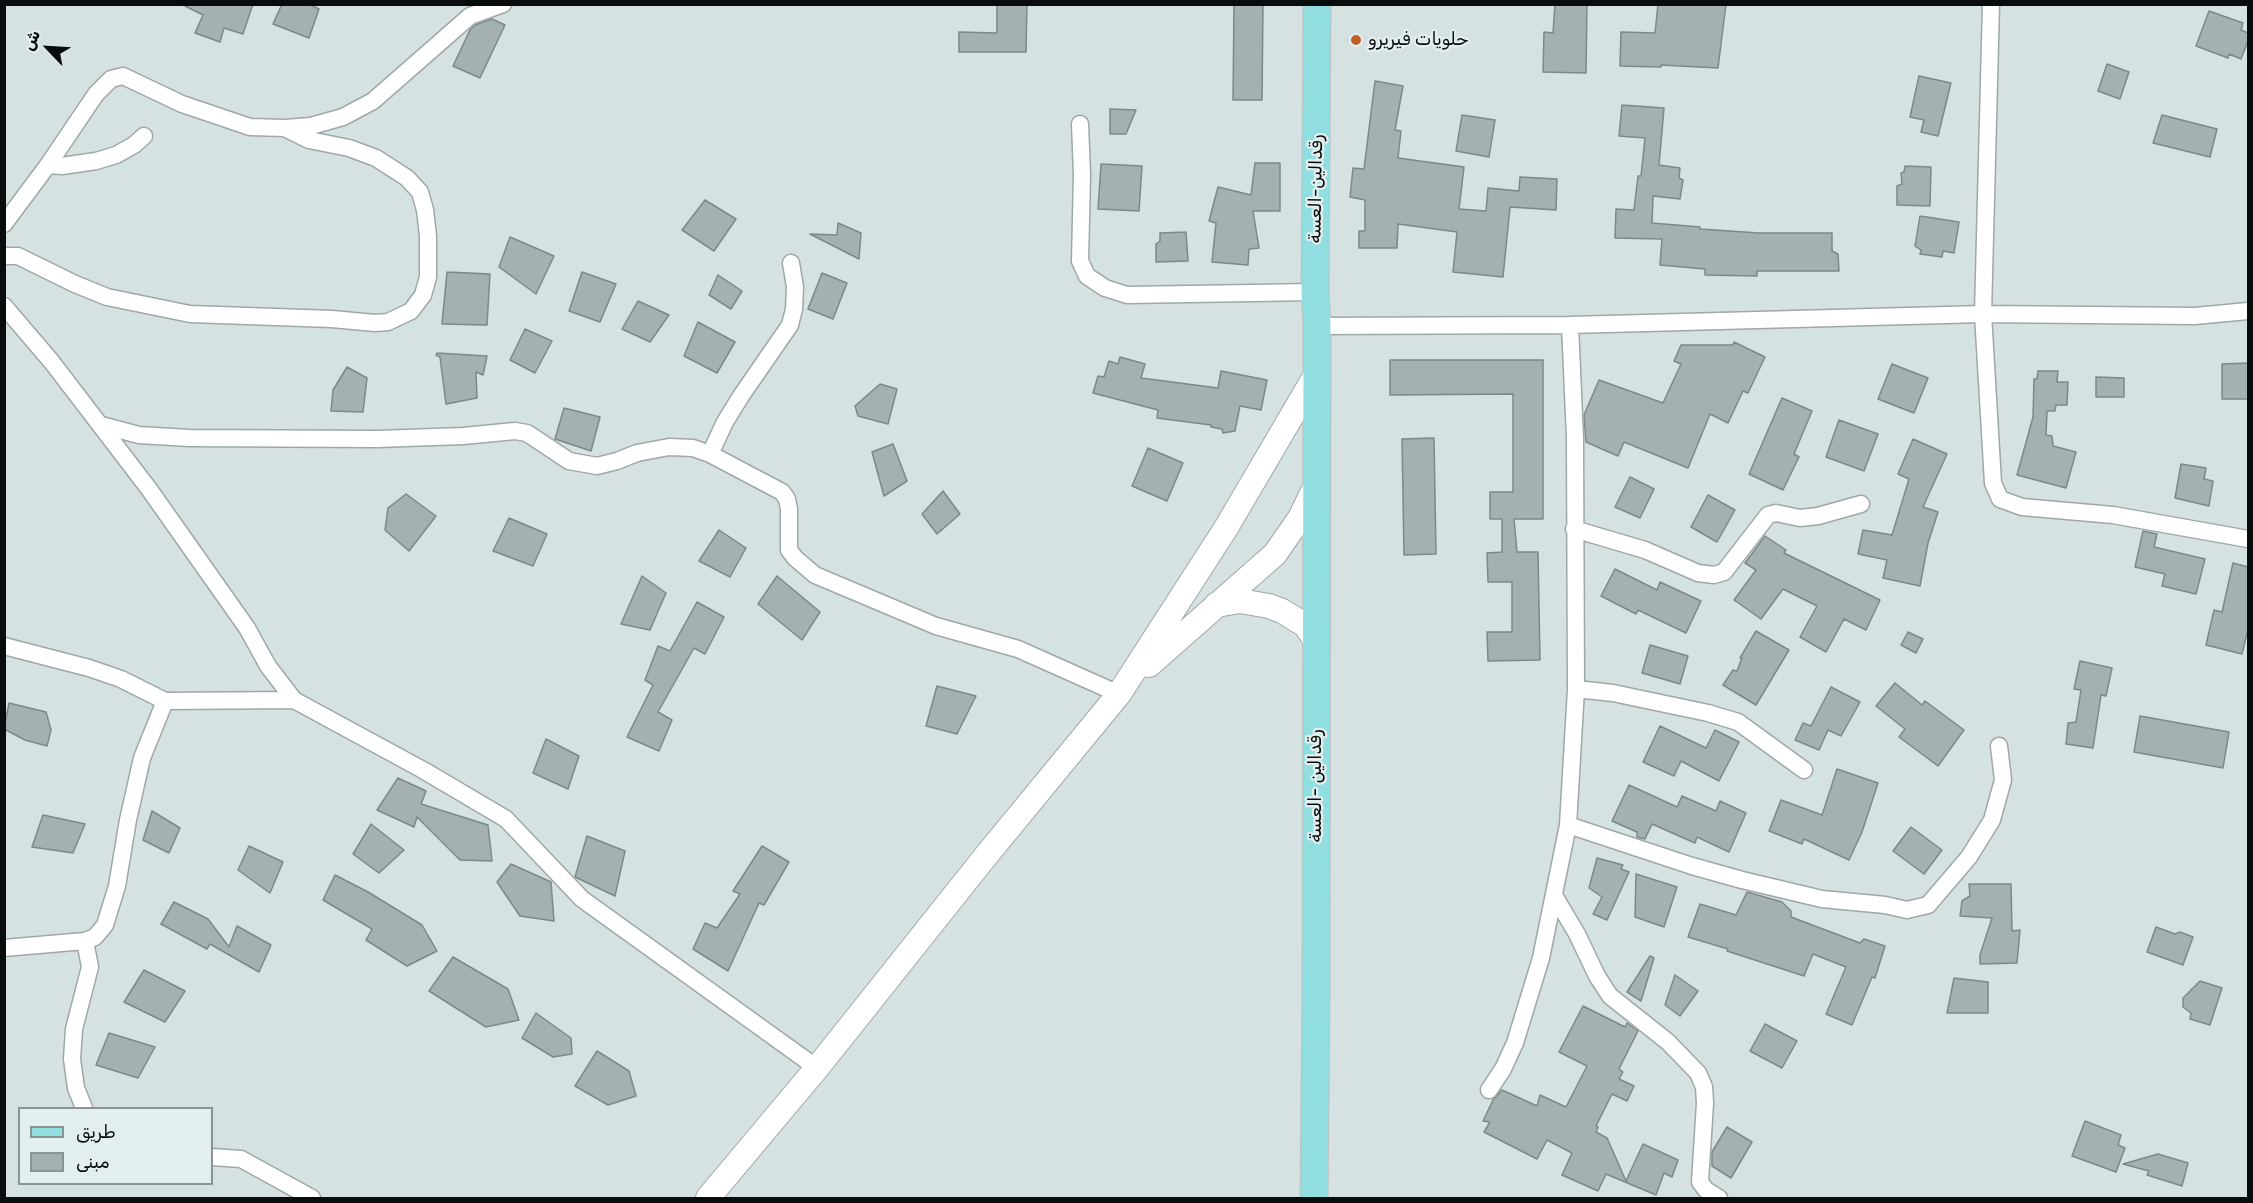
<!DOCTYPE html>
<meta charset="utf-8">
<style>
body{margin:0}
#map{position:relative;width:2253px;height:1203px;overflow:hidden;background:#d6e2e2;font-family:Rubik,Cairo,sans-serif}
canvas{display:block}
.frame{position:absolute;inset:0;border:6px solid #080c0c;pointer-events:none}
.legend{position:absolute;left:18px;top:1107px;width:195px;height:78px;box-sizing:border-box;background:#e3efef;border:2px solid #8b9494;margin:0;padding:8px 10px;list-style:none;font-size:18px;color:#080c0c}
.legend li{display:flex;align-items:center;gap:12px;height:30px}
.legend b{width:30px;border:2px solid #8b9494}
.north{position:absolute;left:18px;top:18px;width:60px;height:60px;-webkit-text-stroke:4px #e3efef;paint-order:stroke;rotate:295deg;font-size:16px;font-weight:700;line-height:24px;text-align:center;color:#080c0c}
.north::after{content:'';display:block;margin:auto;width:21px;height:27px;background:#080c0c;clip-path:polygon(50% 0,100% 100%,50% 72%,0 100%)}
</style>
<div id="map">
<canvas width="2253" height="1203"></canvas>
<div class="frame"></div>
<ul class="legend">
<li><b style="height:8px;background:#91dee0"></b>طريق</li>
<li><b style="height:16px;background:#a5b0b0"></b>مبنى</li>
</ul>
<div class="north">ش</div>
</div>
<script>
const g = document.querySelector('canvas').getContext('2d');
g.lineJoin = 'round';
function paint(path, color) { g.fillStyle = color; g.fill(path, 'evenodd'); }
const poly = rows => new Path2D(rows.map(r => 'M' + r).join(''));
function trace(path, color, width, dash) { g.strokeStyle = color; g.lineWidth = width; g.lineCap = dash ? 'butt' : 'round'; g.setLineDash(dash || []); g.stroke(path); }
function write(font, color, halo, rows, align = 'center') {
  g.font = font + ' Rubik,Cairo,sans-serif'; g.lineWidth = 4.5; g.setLineDash([]); g.textBaseline = 'middle'; g.strokeStyle = halo; g.fillStyle = color; for (const [text, x, y, turn = 0] of rows) {
    g.save(); g.translate(x, y); g.rotate((+turn || 0) * Math.PI / 180); g.textAlign = isNaN(turn) ? turn : align; if (halo) g.strokeText(text, 0, 0); g.fillText(text, 0, 0); g.restore();
  }
}
const building = poly([
 [181,4,253,4,243,34,224,28,220,42,195,33,203,15,181,4],
 [282,4,308,4,319,9,309,38,273,24,282,4],
 [997,4,1027,4,1026,52,959,52,959,32,997,33,997,4],
 [1234,4,1263,4,1262,100,1233,100,1234,4],
 [1555,4,1587,4,1586,73,1543,72,1544,32,1553,33,1555,4],
 [1658,4,1726,4,1718,68,1661,65,1661,67,1620,66,1621,32,1655,33,1658,4],
 [2209,11,2243,23,2241,30,2248,33,2248,41,2241,59,2229,54,2228,58,2196,46,2209,11],
 [492,19,505,25,480,78,453,66,470,30,475,25,492,19],
 [2107,64,2129,72,2120,99,2098,91,2107,64],
 [1919,76,1951,83,1938,136,1921,132,1924,120,1910,117,1919,76],
 [1375,81,1403,86,1395,130,1401,131,1398,158,1464,167,1459,209,1486,211,1488,188,1519,191,1520,177,1557,179,1556,210,1510,207,1503,277,1453,272,1457,232,1398,224,1397,248,1359,248,1359,231,1365,231,1365,200,1350,197,1353,168,1364,169,1375,81],
 [1622,105,1664,108,1659,165,1680,168,1679,178,1683,180,1680,199,1653,196,1652,223,1700,227,1700,229,1759,233,1832,233,1832,251,1838,254,1839,271,1757,271,1757,276,1705,275,1705,269,1660,265,1662,239,1615,238,1616,209,1634,210,1638,176,1641,176,1645,138,1619,136,1622,105],
 [1110,109,1136,110,1126,134,1110,134,1110,109],
 [1462,115,1495,120,1489,157,1456,151,1462,115],
 [2162,115,2217,129,2210,157,2153,143,2162,115],
 [1255,163,1280,163,1280,211,1253,211,1259,248,1249,249,1248,265,1212,262,1216,223,1209,221,1218,187,1251,195,1255,163],
 [1101,164,1142,166,1139,211,1098,209,1101,164],
 [1905,166,1931,167,1930,206,1897,205,1897,186,1902,184,1901,173,1904,172,1905,166],
 [705,200,736,219,714,251,682,230,705,200],
 [1920,216,1959,222,1954,253,1943,251,1942,257,1920,254,1921,250,1915,246,1920,216],
 [838,223,861,233,859,259,810,234,837,235,838,223],
 [1186,232,1188,261,1156,262,1156,244,1160,241,1160,233,1186,232],
 [510,237,554,256,536,294,499,267,510,237],
 [447,272,490,274,487,325,442,324,447,272],
 [582,272,616,284,600,322,569,311,582,272],
 [822,273,847,283,833,319,808,309,822,273],
 [718,275,742,291,731,309,709,295,718,275],
 [638,301,669,315,650,342,622,329,638,301],
 [698,322,735,342,717,373,684,356,698,322],
 [525,329,552,341,535,373,510,360,525,329],
 [1734,342,1765,357,1748,393,1743,391,1728,423,1710,414,1688,468,1624,442,1618,456,1586,442,1584,415,1599,380,1663,403,1681,364,1674,361,1681,345,1733,345,1734,342],
 [437,353,487,356,483,375,476,372,477,398,446,404,440,357,436,355,437,353],
 [1120,357,1145,364,1141,378,1218,388,1221,371,1267,380,1261,410,1240,406,1235,431,1223,433,1222,429,1211,427,1211,425,1157,418,1158,410,1093,393,1098,376,1104,377,1109,361,1118,364,1120,357],
 [1390,360,1543,360,1543,519,1514,519,1517,552,1538,552,1540,660,1488,661,1487,632,1512,632,1512,582,1488,582,1487,553,1502,552,1502,519,1490,519,1490,492,1513,492,1513,394,1390,395,1390,360],
 [2248,363,2248,399,2222,399,2222,364,2248,363],
 [1892,364,1928,378,1914,413,1878,399,1892,364],
 [347,367,367,378,363,412,331,411,333,390,347,367],
 [2038,371,2058,371,2057,382,2068,382,2067,405,2056,405,2055,411,2047,411,2046,435,2052,436,2053,446,2076,452,2066,488,2017,475,2033,417,2034,379,2037,379,2038,371],
 [2096,377,2124,378,2124,397,2096,397,2096,377],
 [880,384,897,389,888,424,858,416,855,406,880,384],
 [1782,398,1812,411,1794,454,1799,457,1783,490,1749,474,1782,398],
 [564,408,600,417,591,451,555,439,564,408],
 [1839,420,1878,434,1864,471,1826,457,1839,420],
 [1434,438,1436,554,1404,555,1402,439,1434,438],
 [1913,439,1947,454,1923,507,1938,512,1928,543,1920,586,1883,578,1887,560,1858,554,1863,530,1892,535,1909,479,1898,474,1913,439],
 [893,444,907,481,884,496,872,452,893,444],
 [1148,448,1183,463,1167,501,1132,486,1148,448],
 [2181,464,2206,468,2204,479,2213,481,2209,506,2175,498,2181,464],
 [1630,477,1654,489,1640,518,1615,507,1630,477],
 [943,491,960,514,937,534,922,514,943,491],
 [406,494,436,516,409,551,385,530,388,508,406,494],
 [1708,495,1735,510,1717,542,1691,527,1708,495],
 [509,518,547,534,533,566,493,551,509,518],
 [719,530,746,548,730,577,699,561,719,530],
 [2143,531,2157,534,2154,547,2205,559,2196,594,2162,586,2165,574,2135,567,2143,531],
 [1765,536,1786,550,1784,553,1880,600,1866,630,1844,619,1826,652,1800,637,1817,606,1783,589,1761,619,1734,600,1756,570,1745,563,1765,536],
 [2233,563,2248,567,2248,629,2242,654,2206,645,2214,610,2222,612,2233,563],
 [1615,569,1657,590,1660,582,1701,601,1686,633,1638,610,1636,614,1601,596,1615,569],
 [642,576,666,593,650,630,621,624,642,576],
 [777,576,820,612,802,640,758,604,777,576],
 [697,602,724,617,705,654,694,648,658,712,672,720,659,751,627,737,653,685,645,680,658,646,670,651,697,602],
 [1756,631,1789,650,1756,705,1723,685,1733,670,1737,671,1742,658,1740,658,1756,631],
 [1908,632,1923,639,1916,653,1901,645,1908,632],
 [1650,645,1688,656,1680,684,1642,673,1650,645],
 [2080,661,2112,668,2106,696,2101,695,2093,748,2066,744,2068,723,2076,722,2081,690,2074,689,2080,661],
 [1895,683,1922,705,1925,701,1964,730,1938,766,1899,737,1905,729,1876,706,1895,683],
 [937,686,976,696,957,734,926,726,937,686],
 [1831,687,1860,702,1841,736,1828,730,1819,750,1795,740,1803,723,1811,726,1831,687],
 [9,703,46,712,51,730,47,746,25,740,4,729,9,703],
 [2140,716,2229,732,2223,768,2134,752,2140,716],
 [1660,726,1706,748,1715,730,1739,742,1719,781,1681,761,1674,776,1643,762,1660,726],
 [546,739,579,756,568,789,533,773,546,739],
 [1837,769,1878,783,1862,832,1849,860,1804,839,1802,844,1769,831,1781,800,1822,815,1837,769],
 [398,778,426,791,421,804,488,825,492,861,460,860,417,817,414,827,377,810,398,778],
 [1629,785,1677,807,1682,796,1716,811,1720,801,1746,813,1729,852,1697,837,1695,843,1652,824,1645,839,1637,837,1637,832,1612,821,1629,785],
 [152,811,180,828,169,853,143,840,152,811],
 [43,815,85,824,73,853,32,847,43,815],
 [371,824,404,850,379,873,353,854,371,824],
 [1911,827,1942,850,1924,874,1893,851,1911,827],
 [587,836,625,851,615,896,575,877,587,836],
 [249,846,283,862,270,893,238,870,249,846],
 [762,846,789,862,764,905,759,903,728,971,693,949,705,923,717,928,740,894,733,891,762,846],
 [1597,858,1623,865,1621,869,1629,872,1607,920,1593,914,1602,897,1589,888,1597,858],
 [511,864,551,882,554,921,520,916,497,882,511,864],
 [1636,874,1677,887,1664,927,1635,917,1636,874],
 [335,875,368,892,422,925,437,951,407,966,366,940,372,929,323,900,335,875],
 [1969,884,2011,884,2012,931,2020,930,2017,963,1980,964,1980,955,1992,918,1960,916,1962,901,1970,896,1969,884],
 [1747,892,1782,902,1791,911,1791,917,1860,943,1864,939,1885,946,1875,978,1872,977,1852,1025,1826,1014,1846,967,1813,954,1804,976,1727,951,1728,949,1688,937,1700,904,1736,915,1747,892],
 [174,902,208,919,229,947,237,926,271,945,259,972,210,944,207,949,161,924,174,902],
 [2156,927,2175,934,2180,932,2193,937,2183,965,2147,952,2156,927],
 [1650,956,1654,958,1641,1001,1627,992,1650,956],
 [453,957,508,989,519,1020,486,1027,429,991,453,957],
 [144,970,185,991,165,1022,124,1002,144,970],
 [1675,975,1698,991,1680,1016,1665,1005,1675,975],
 [1954,978,1988,982,1988,1013,1947,1013,1954,978],
 [2200,981,2222,988,2210,1025,2190,1019,2191,1013,2183,1007,2183,998,2200,981],
 [1583,1006,1625,1027,1627,1023,1638,1031,1619,1069,1623,1072,1619,1079,1634,1086,1627,1101,1612,1094,1596,1126,1598,1127,1596,1132,1607,1138,1626,1181,1643,1144,1678,1160,1672,1177,1664,1173,1656,1195,1606,1174,1598,1191,1562,1175,1572,1153,1547,1140,1537,1159,1484,1132,1490,1122,1483,1121,1493,1100,1502,1090,1537,1106,1540,1095,1566,1107,1587,1066,1559,1052,1583,1006],
 [536,1013,571,1038,572,1054,553,1057,522,1038,536,1013],
 [1765,1024,1797,1041,1782,1068,1750,1051,1765,1024],
 [109,1033,155,1047,138,1078,96,1065,109,1033],
 [597,1051,629,1071,636,1096,608,1105,575,1086,597,1051],
 [2085,1121,2121,1135,2118,1145,2125,1148,2116,1172,2072,1156,2085,1121],
 [1727,1127,1752,1142,1731,1178,1712,1166,1712,1152,1727,1127],
 [2158,1154,2188,1163,2182,1186,2147,1175,2149,1171,2123,1164,2158,1154]
]);
paint(building, '#a5b0b0');
trace(building, '#7d8888', 1.5);
const street = poly([
 [1991,4,1983,314,1993,483,2000,499,2022,507,2113,515,2248,539],
 [1080,124,1082,175,1080,261,1087,276,1105,288,1127,295,1315,292],
 [48,165,62,166,96,161,116,155,134,145,144,136],
 [4,224,48,165,96,94,111,79,123,76,182,104,250,127,285,128,311,126,343,117,373,101,470,16,503,4],
 [4,256,18,256,75,284,107,297,190,314,332,319,375,323,388,322,411,311,423,295,428,277,428,236,425,210,420,192,407,178,376,158,349,148,309,140,285,128],
 [4,306,51,361,149,489,247,628,268,666,294,700,423,770,506,819,582,899,817,1068],
 [1317,326,1570,325,1983,314,2195,316,2248,311],
 [101,425,139,435,189,438,377,439,463,436,515,431,527,433,569,461,597,466,617,461,637,453,669,447,693,448,710,454,782,492,787,499,789,509,789,550,795,558,815,575,936,626,1018,649,1119,694],
 [710,454,725,422,741,396,790,325,794,309,795,287,791,263],
 [1574,529,1645,550,1698,573,1714,575,1724,572,1768,515,1776,513,1800,518,1818,516,1861,504],
 [4,646,89,668,121,679,165,701,294,700],
 [1576,689,1613,693,1708,713,1738,722,1804,770],
 [1568,825,1692,866,1742,880,1822,899,1885,905,1907,910,1928,905,1969,857,1992,820,2003,780,1999,746],
 [1555,897,1577,934,1597,976,1610,996,1668,1042,1698,1073,1704,1087,1705,1103,1700,1182,1706,1190,1719,1198],
 [4,948,85,941,95,937,105,925,117,886,128,820,142,758,165,701],
 [1489,1090,1503,1069,1515,1043,1541,958,1568,825,1576,689,1575,438,1570,325],
 [84,1108,76,1088,72,1059,74,1029,90,967,85,941],
 [212,1157,241,1159,312,1198]
]);
const secondary = poly([
 [1216,605,1240,601,1269,606,1282,611,1305,625,1316,641],
 [1149,665,1275,554,1300,518,1317,483],
 [708,1198,817,1068,985,857,1119,694,1226,528,1317,373]
]);
const primary = poly([
 [1314,1198,1316,995,1317,326,1315,292,1317,4]
]);
trace(street, '#9da8a8', 19);
trace(secondary, '#9da8a8', 26);
trace(primary, '#bfc0c0', 29);
trace(street, '#fff', 16);
trace(secondary, '#fff', 24);
trace(primary, '#91dee0', 27);
for (const [x, y, r, color] of [
 [1356,40,6,"#c05e23"]
]) { const dot = new Path2D(); dot.arc(x, y, r, 0, 2 * Math.PI); g.fillStyle = color; g.fill(dot); trace(dot, '#e3efef', 2); }
write('18px', '#080c0c', '#e3efef', [
 ["حلويات فيريرو",1368,40]
], 'left');
write('18px', '#080c0c', '#e3efef', [
 ["رقدالين-العسة",1316,189,-89],
 ["رقدالين -العسة",1316,786,-90]
]);
</script>
